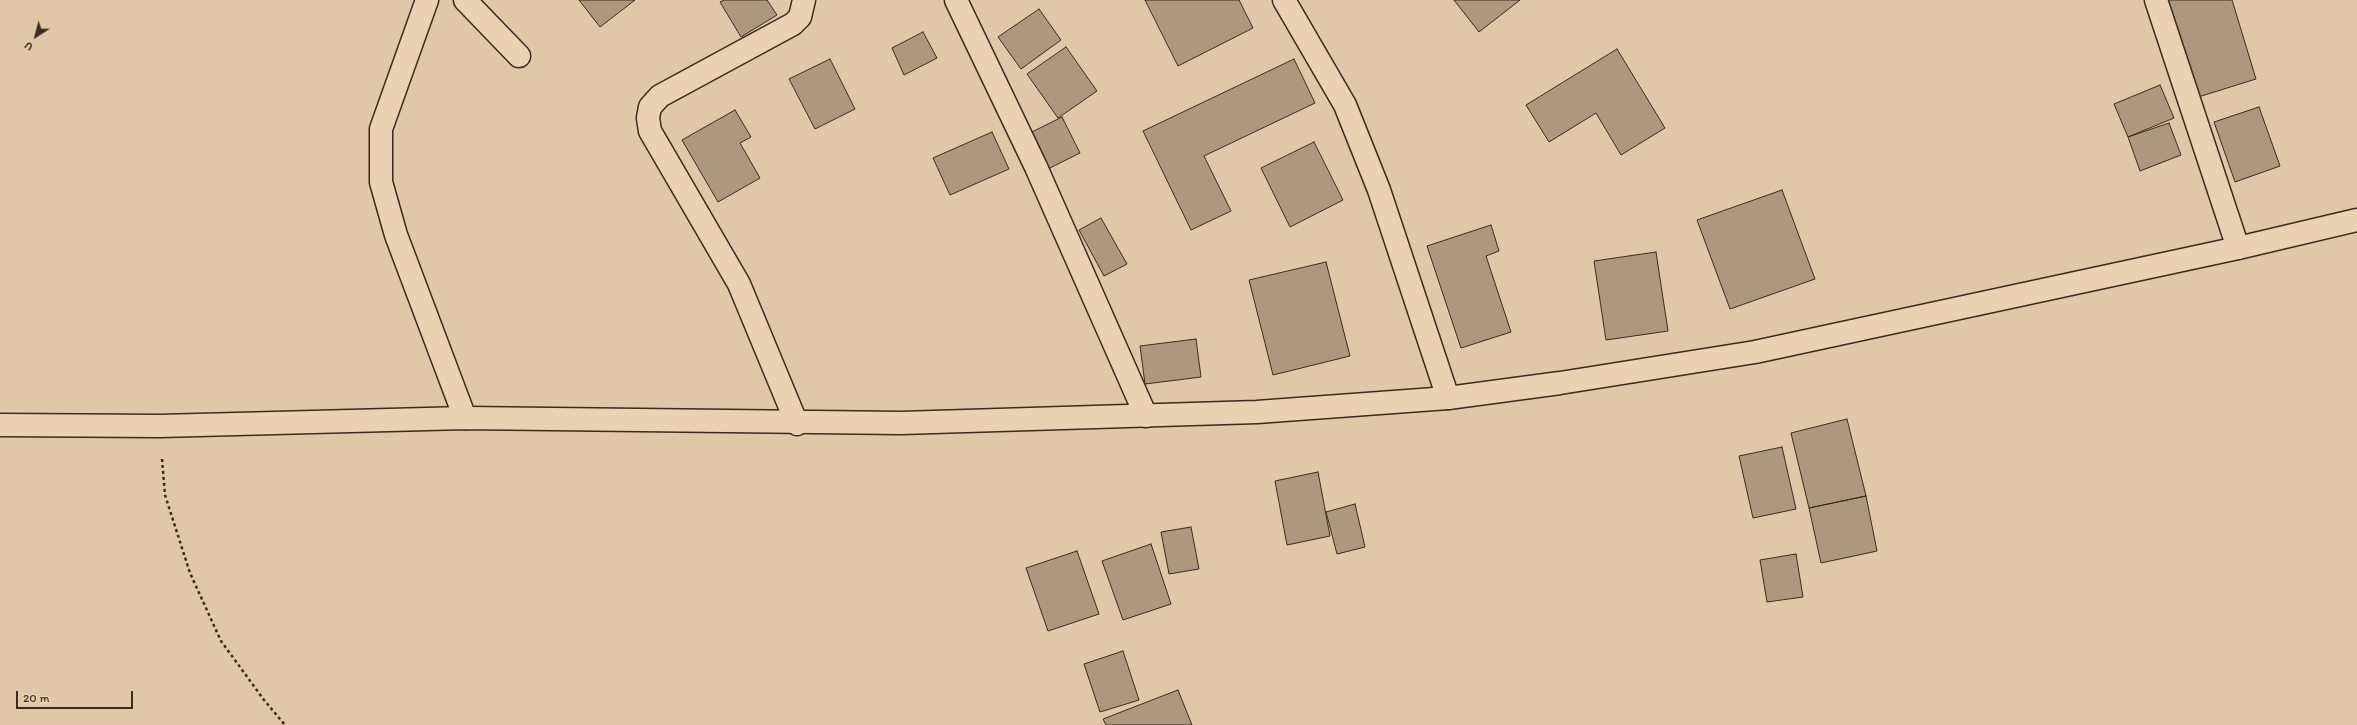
<!DOCTYPE html>
<style>
body{margin:0}
#map{position:relative;width:2357px;height:725px;overflow:hidden;background:#e0c7aa;font-family:Itim,sans-serif}
canvas{display:block}
.north{position:absolute;left:16px;top:16px;width:40px;height:40px;-webkit-text-stroke:3px #ebd1b3;paint-order:stroke;rotate:216deg;font-size:11px;font-weight:700;line-height:16px;text-align:center;color:#3b2a1e}
.north::after{content:'';display:block;margin:auto;width:14px;height:18px;background:#3b2a1e;clip-path:polygon(50% 0,100% 100%,50% 72%,0 100%)}
.scale{position:absolute;left:16px;top:691px;width:117px;height:18px;box-sizing:border-box;border:2px solid #3b2a1e;border-top:0;padding-left:5px;font-size:12px;line-height:14px;white-space:nowrap;color:#3b2a1e;-webkit-text-stroke:3px #ebd1b3;paint-order:stroke}
</style>
<div id="map">
<canvas width="2357" height="725"></canvas>
<div class="north">U</div>
<div class="scale">20 m</div>
</div>
<script>
const g = document.querySelector('canvas').getContext('2d');
g.lineJoin = 'round';
function paint(path, color) { g.fillStyle = color; g.fill(path, 'evenodd'); }
const poly = rows => new Path2D(rows.map(r => 'M' + r).join(''));
function trace(path, color, width, dash) { g.strokeStyle = color; g.lineWidth = width; g.lineCap = dash ? 'butt' : 'round'; g.setLineDash(dash || []); g.stroke(path); }
const building = poly([
 [579,0,635,0,600,27,579,0],
 [724,0,767,0,777,15,741,37,720,2,724,0],
 [1145,0,1239,0,1253,28,1178,66,1145,0],
 [1454,0,1520,0,1479,32,1454,0],
 [2164,0,2232,0,2256,79,2195,98,2164,0],
 [1039,9,1061,40,1021,69,998,37,1039,9],
 [923,32,937,58,904,75,892,48,923,32],
 [1066,47,1097,91,1058,118,1027,74,1066,47],
 [1617,49,1665,128,1621,155,1596,113,1549,142,1526,105,1617,49],
 [830,59,855,109,815,129,789,79,830,59],
 [1294,59,1315,103,1204,156,1231,211,1191,230,1143,131,1294,59],
 [2160,85,2174,118,2128,137,2114,104,2160,85],
 [2259,107,2280,166,2235,182,2214,122,2259,107],
 [735,110,751,137,740,143,760,178,718,202,682,140,735,110],
 [1062,117,1080,153,1044,171,1026,135,1062,117],
 [2169,123,2181,155,2140,171,2128,137,2169,123],
 [992,132,1009,169,950,195,933,158,992,132],
 [1314,142,1343,200,1290,227,1261,168,1314,142],
 [1782,190,1815,279,1730,309,1697,220,1782,190],
 [1101,218,1127,264,1104,276,1079,230,1101,218],
 [1491,225,1499,251,1486,256,1511,332,1461,348,1427,246,1491,225],
 [1656,252,1668,331,1606,340,1594,261,1656,252],
 [1326,262,1350,356,1273,375,1249,280,1326,262],
 [1196,339,1201,377,1145,384,1140,346,1196,339],
 [1847,419,1866,496,1809,508,1791,433,1847,419],
 [1782,447,1796,509,1753,518,1739,456,1782,447],
 [1318,472,1330,536,1287,545,1275,481,1318,472],
 [1866,496,1877,551,1821,563,1809,508,1866,496],
 [1355,504,1365,547,1337,554,1326,512,1355,504],
 [1191,527,1199,569,1169,574,1161,532,1191,527],
 [1151,544,1171,604,1123,620,1102,561,1151,544],
 [1077,551,1099,614,1048,631,1026,568,1077,551],
 [1796,554,1803,597,1767,602,1760,560,1796,554],
 [1123,651,1139,700,1100,712,1084,664,1123,651],
 [1178,690,1192,725,1106,725,1103,719,1178,690]
]);
paint(building, '#ad977f');
trace(building, '#3b2a1e', 1);
const minor = poly([
 [427,0,381,129,381,182,396,235,465,418],
 [465,0,519,56],
 [956,0,1036,167,1146,416],
 [1284,0,1345,105,1379,190,1448,398],
 [2156,0,2238,248],
 [797,424,739,284,650,131,648,118,650,107,660,96,793,24,800,17,804,0]
]);
const highway = poly([
 [0,425,160,426,465,418,901,423,1257,412,1448,398,1560,383,1755,352,2238,248,2357,220]
]);
trace(minor, '#3b2a1e', 25);
trace(highway, '#3b2a1e', 25);
trace(poly([
 [162,459,165,495,190,573,221,641,264,700,285,725]
]), '#3b2a1e', 2.5, [3, 3]);
trace(minor, '#ebd1b3', 22);
trace(highway, '#ebd1b3', 22);
</script>
